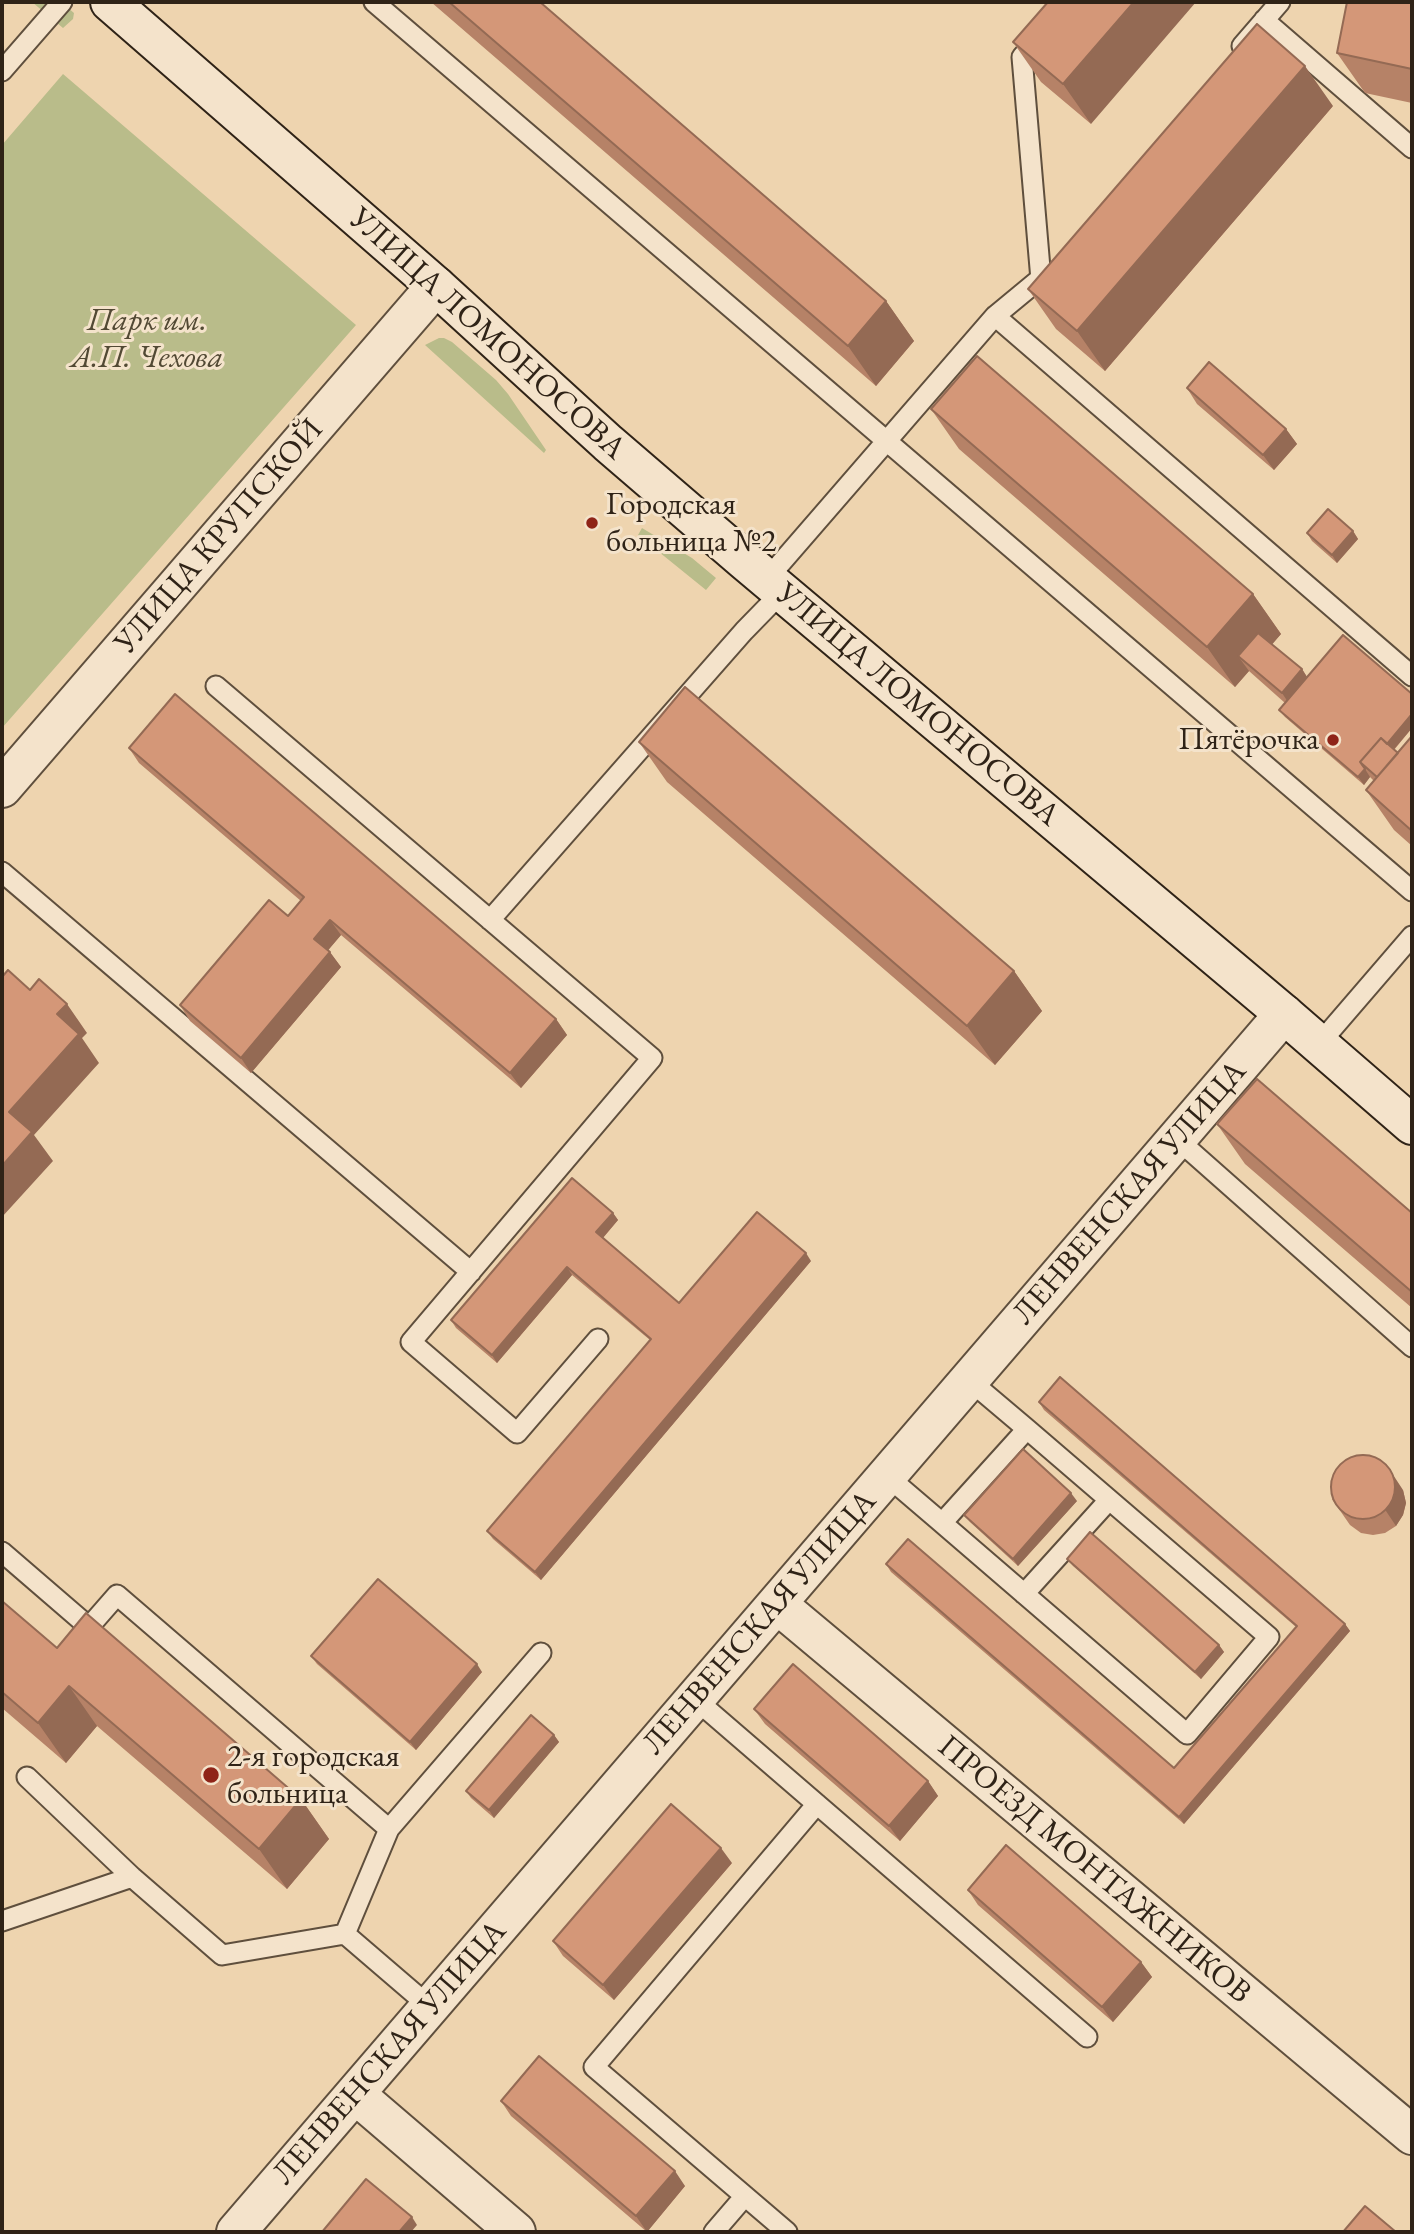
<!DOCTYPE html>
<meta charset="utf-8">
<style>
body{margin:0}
#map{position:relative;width:1414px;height:2234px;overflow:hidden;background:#eed4af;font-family:"EB Garamond",serif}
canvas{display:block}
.frame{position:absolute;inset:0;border:4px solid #2f2317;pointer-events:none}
</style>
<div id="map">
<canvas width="1414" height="2234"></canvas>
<div class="frame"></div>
</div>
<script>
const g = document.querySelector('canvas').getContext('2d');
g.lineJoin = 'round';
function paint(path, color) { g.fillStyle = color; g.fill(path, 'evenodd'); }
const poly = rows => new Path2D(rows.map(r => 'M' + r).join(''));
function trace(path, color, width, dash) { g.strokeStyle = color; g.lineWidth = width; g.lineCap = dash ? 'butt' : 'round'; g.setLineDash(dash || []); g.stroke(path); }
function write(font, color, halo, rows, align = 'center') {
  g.font = font + ' "EB Garamond",serif'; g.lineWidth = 6; g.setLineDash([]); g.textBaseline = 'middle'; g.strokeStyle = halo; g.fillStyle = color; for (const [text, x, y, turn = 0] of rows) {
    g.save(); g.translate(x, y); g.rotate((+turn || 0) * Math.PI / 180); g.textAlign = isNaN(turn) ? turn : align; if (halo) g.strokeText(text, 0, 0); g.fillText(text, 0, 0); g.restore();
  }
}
paint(poly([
 [32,2,61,2,74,13,73,19,63,28],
 [63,74,356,325,2,728,2,145],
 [439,338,444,338,452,342,496,380,508,394,546,450,544,453,425,345],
 [642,528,692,558,716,578,706,590,638,535]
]), '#b9bc8a');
const lane = poly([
 [374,2,1412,891],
 [1264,20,1412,148],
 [1242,46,1280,2],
 [2,71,62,2],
 [1041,280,1022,57,1069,2],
 [995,316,1412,676],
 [767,579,995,316,1047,273],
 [216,686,652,1058,411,1342,517,1433,598,1339],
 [2,872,471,1272],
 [490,920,744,631,782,592],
 [1319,1044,1412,936],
 [1177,1139,1412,1347],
 [969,1380,1027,1429,1269,1637,1187,1734,942,1523,1027,1429],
 [887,1476,942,1523],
 [2,1552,89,1627,117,1595,389,1829,345,1934],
 [1024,1594,1109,1500],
 [695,1699,1087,2037],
 [27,1777,132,1877,222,1955,345,1934,430,2007],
 [389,1829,541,1653],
 [2,1921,132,1877],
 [714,2232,745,2196],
 [787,2232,594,2067,817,1804]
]);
const street = poly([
 [2,788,436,286],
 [777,1604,1412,2135],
 [355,2094,516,2232],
 [236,2232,1284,1014]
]);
const secondary = poly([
 [110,2,436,286,608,443,744,560,1284,1014,1412,1125]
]);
trace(lane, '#5f4f3d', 23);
trace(street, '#5f4f3d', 42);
trace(secondary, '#2f2317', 42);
trace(lane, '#f4e3cb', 19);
trace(street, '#f4e3cb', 38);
trace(secondary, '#f4e3cb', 38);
paint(poly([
 [431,2,540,2,886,301,914,341,876,386],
 [1048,2,1091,124,1041,82,1013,42],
 [1412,2,1412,103,1365,93,1337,53],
 [1333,106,1105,371,1056,329,1028,289],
 [1187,388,1286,429,1297,444,1274,470,1197,404],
 [931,409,1253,594,1281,634,1272,644,1302,669,1307,677,1412,694,1412,728,1394,750,1398,753,1412,736,1412,846,1394,830,1366,790,1374,781,1370,777,1364,785,1285,717,1279,710,1285,703,1249,671,1235,687,959,449],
 [1353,531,1358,539,1337,563,1312,541,1307,533],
 [639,742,1014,971,1042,1011,995,1065,667,782],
 [129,748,556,1019,567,1035,521,1088,341,935,328,950,341,967,251,1073,190,1021,180,1005,288,916,301,901,139,763],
 [1217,1124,1412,1213,1412,1308,1245,1164],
 [613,1213,618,1220,603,1238,679,1303,811,1261,541,1580,493,1539,487,1531,650,1340,572,1275,497,1363,456,1328,451,1320],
 [1039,1402,1345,1624,1350,1631,1184,1824,891,1572,886,1564,1174,1768,1296,1627,1044,1410],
 [1403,1490,1406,1503,1403,1515,1396,1526,1385,1533,1373,1535,1361,1533,1350,1525,1332,1499],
 [1077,1501,1018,1566,970,1522,964,1515],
 [1067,1559,1219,1645,1224,1652,1201,1679,1073,1566],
 [2,1601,57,1648,301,1799,329,1839,287,1889,97,1726,66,1763,2,1708],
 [311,1656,482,1672,416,1750,317,1664],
 [754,1709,928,1781,938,1796,900,1841,765,1724],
 [554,1735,559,1742,494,1818,471,1798,466,1791],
 [732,1863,614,2000,563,1956,553,1941],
 [968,1890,1141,1962,1152,1977,1113,2022,978,1905],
 [501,2101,685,2186,647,2232,511,2116]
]), '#b68267');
paint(poly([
 [1134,2,1196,2,1091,124,1063,84],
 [1305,66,1333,106,1105,371,1077,331],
 [886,301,914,341,876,386,848,346],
 [1286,429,1297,444,1274,470,1263,455],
 [1353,531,1358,539,1337,563,1332,555],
 [1253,594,1281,634,1252,668,1238,656,1249,671,1235,687,1207,647],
 [1302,669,1312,685,1292,708,1282,693],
 [1412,714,1412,728,1373,774,1366,768],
 [1365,769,1370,777,1364,785,1358,777],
 [330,920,341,935,325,954,314,939],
 [330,952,341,967,251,1073,241,1058],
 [1014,971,1042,1011,995,1065,967,1026],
 [67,1004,87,1033,82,1038,99,1063,34,1135,53,1161,2,1217,2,1166,9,1112,57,1014],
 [556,1019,567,1035,521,1088,510,1073],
 [613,1213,618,1220,601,1240,596,1232],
 [806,1253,811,1261,541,1580,535,1572],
 [567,1267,572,1275,497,1363,492,1355],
 [1386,1464,1403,1490,1406,1503,1403,1515,1396,1526,1386,1511],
 [1071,1493,1077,1501,1018,1566,1013,1559],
 [1345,1624,1350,1631,1184,1824,1179,1817],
 [1219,1645,1224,1652,1201,1679,1195,1672],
 [477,1664,482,1672,416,1750,410,1742],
 [69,1686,97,1726,66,1763,38,1723],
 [554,1735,559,1742,494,1818,489,1810],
 [928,1781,938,1796,900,1841,889,1826],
 [301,1799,329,1839,287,1889,259,1849],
 [721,1848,732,1863,614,2000,603,1985],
 [1141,1962,1152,1977,1113,2022,1102,2007],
 [675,2171,685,2186,647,2232,636,2216],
 [412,2217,417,2225,411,2232,399,2232]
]), '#946a54');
const building = poly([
 [449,2,540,2,886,301,848,346,449,2],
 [1048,2,1134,2,1063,84,1013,42,1048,2],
 [1347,2,1412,2,1412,69,1337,53,1347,2],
 [1257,24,1305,66,1077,331,1028,289,1257,24],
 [977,356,1253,594,1207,647,931,409,977,356],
 [1209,362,1286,429,1263,455,1187,388,1209,362],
 [1328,509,1353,531,1332,555,1307,533,1328,509],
 [1258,633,1302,669,1282,693,1238,656,1258,633],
 [1343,635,1412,694,1412,714,1387,744,1381,738,1360,762,1365,769,1358,777,1279,710,1343,635],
 [685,687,1014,971,967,1026,639,742,685,687],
 [175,694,556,1019,510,1073,330,920,314,939,330,952,241,1058,180,1005,269,900,288,916,304,897,129,748,175,694],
 [1412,736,1412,831,1366,790,1412,736],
 [1381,738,1398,753,1377,777,1360,762,1381,738],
 [8,970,30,990,39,979,67,1004,57,1014,79,1034,9,1112,32,1132,2,1166,2,977,8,970],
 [1257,1079,1412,1213,1412,1292,1217,1124,1257,1079],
 [572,1178,613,1213,596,1232,679,1303,757,1212,806,1253,535,1572,487,1531,651,1339,567,1267,492,1355,451,1320,572,1178],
 [1060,1377,1345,1624,1179,1817,886,1564,908,1539,1174,1768,1297,1626,1039,1402,1060,1377],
 [1023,1449,1071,1493,1013,1559,964,1515,1023,1449],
 '1331 1487a32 32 0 1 1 64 0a32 32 0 1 1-64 0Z',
 [1090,1532,1219,1645,1195,1672,1067,1559,1090,1532],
 [378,1579,477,1664,410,1742,311,1656,378,1579],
 [2,1601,57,1648,86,1613,301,1799,259,1849,69,1686,38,1723,2,1692,2,1601],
 [793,1664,928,1781,889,1826,754,1709,793,1664],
 [531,1715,554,1735,489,1810,466,1791,531,1715],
 [671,1804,721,1848,603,1985,553,1941,671,1804],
 [1006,1845,1141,1962,1102,2007,968,1890,1006,1845],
 [539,2056,675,2171,636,2216,501,2101,539,2056],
 [366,2179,412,2217,399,2232,322,2232,366,2179],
 [1365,2206,1396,2232,1343,2232,1365,2206]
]);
paint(building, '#d49778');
trace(building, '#946a54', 2);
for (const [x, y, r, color] of [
 [592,523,7,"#8f2418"],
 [1333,740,7,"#8f2418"],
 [211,1775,9,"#8f2418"]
]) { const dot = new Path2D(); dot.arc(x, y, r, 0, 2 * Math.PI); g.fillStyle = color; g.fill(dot); trace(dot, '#f4e3cb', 2.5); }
write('italic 32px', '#524934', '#f4e3cb', [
 ["Парк им.",147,321],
 ["А.П. Чехова",147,358]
]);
write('32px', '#2f2317', '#f4e3cb', [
 ["УЛИЦА ЛОМОНОСОВА",487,334,42],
 ["УЛИЦА КРУПСКОЙ",219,537,-49],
 ["УЛИЦА ЛОМОНОСОВА",917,705,40],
 ["ЛЕНВЕНСКАЯ УЛИЦА",1130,1193,-49],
 ["ЛЕНВЕНСКАЯ УЛИЦА",760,1623,-49],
 ["ПРОЕЗД МОНТАЖНИКОВ",1094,1870,40],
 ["ЛЕНВЕНСКАЯ УЛИЦА",390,2053,-49]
]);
write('32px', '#2f2317', '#f4e3cb', [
 ["Городская",606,505],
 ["больница №2",606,542],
 ["Пятёрочка",1319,740,"right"],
 ["2-я городская",227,1757],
 ["больница",227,1794]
], 'left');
</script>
